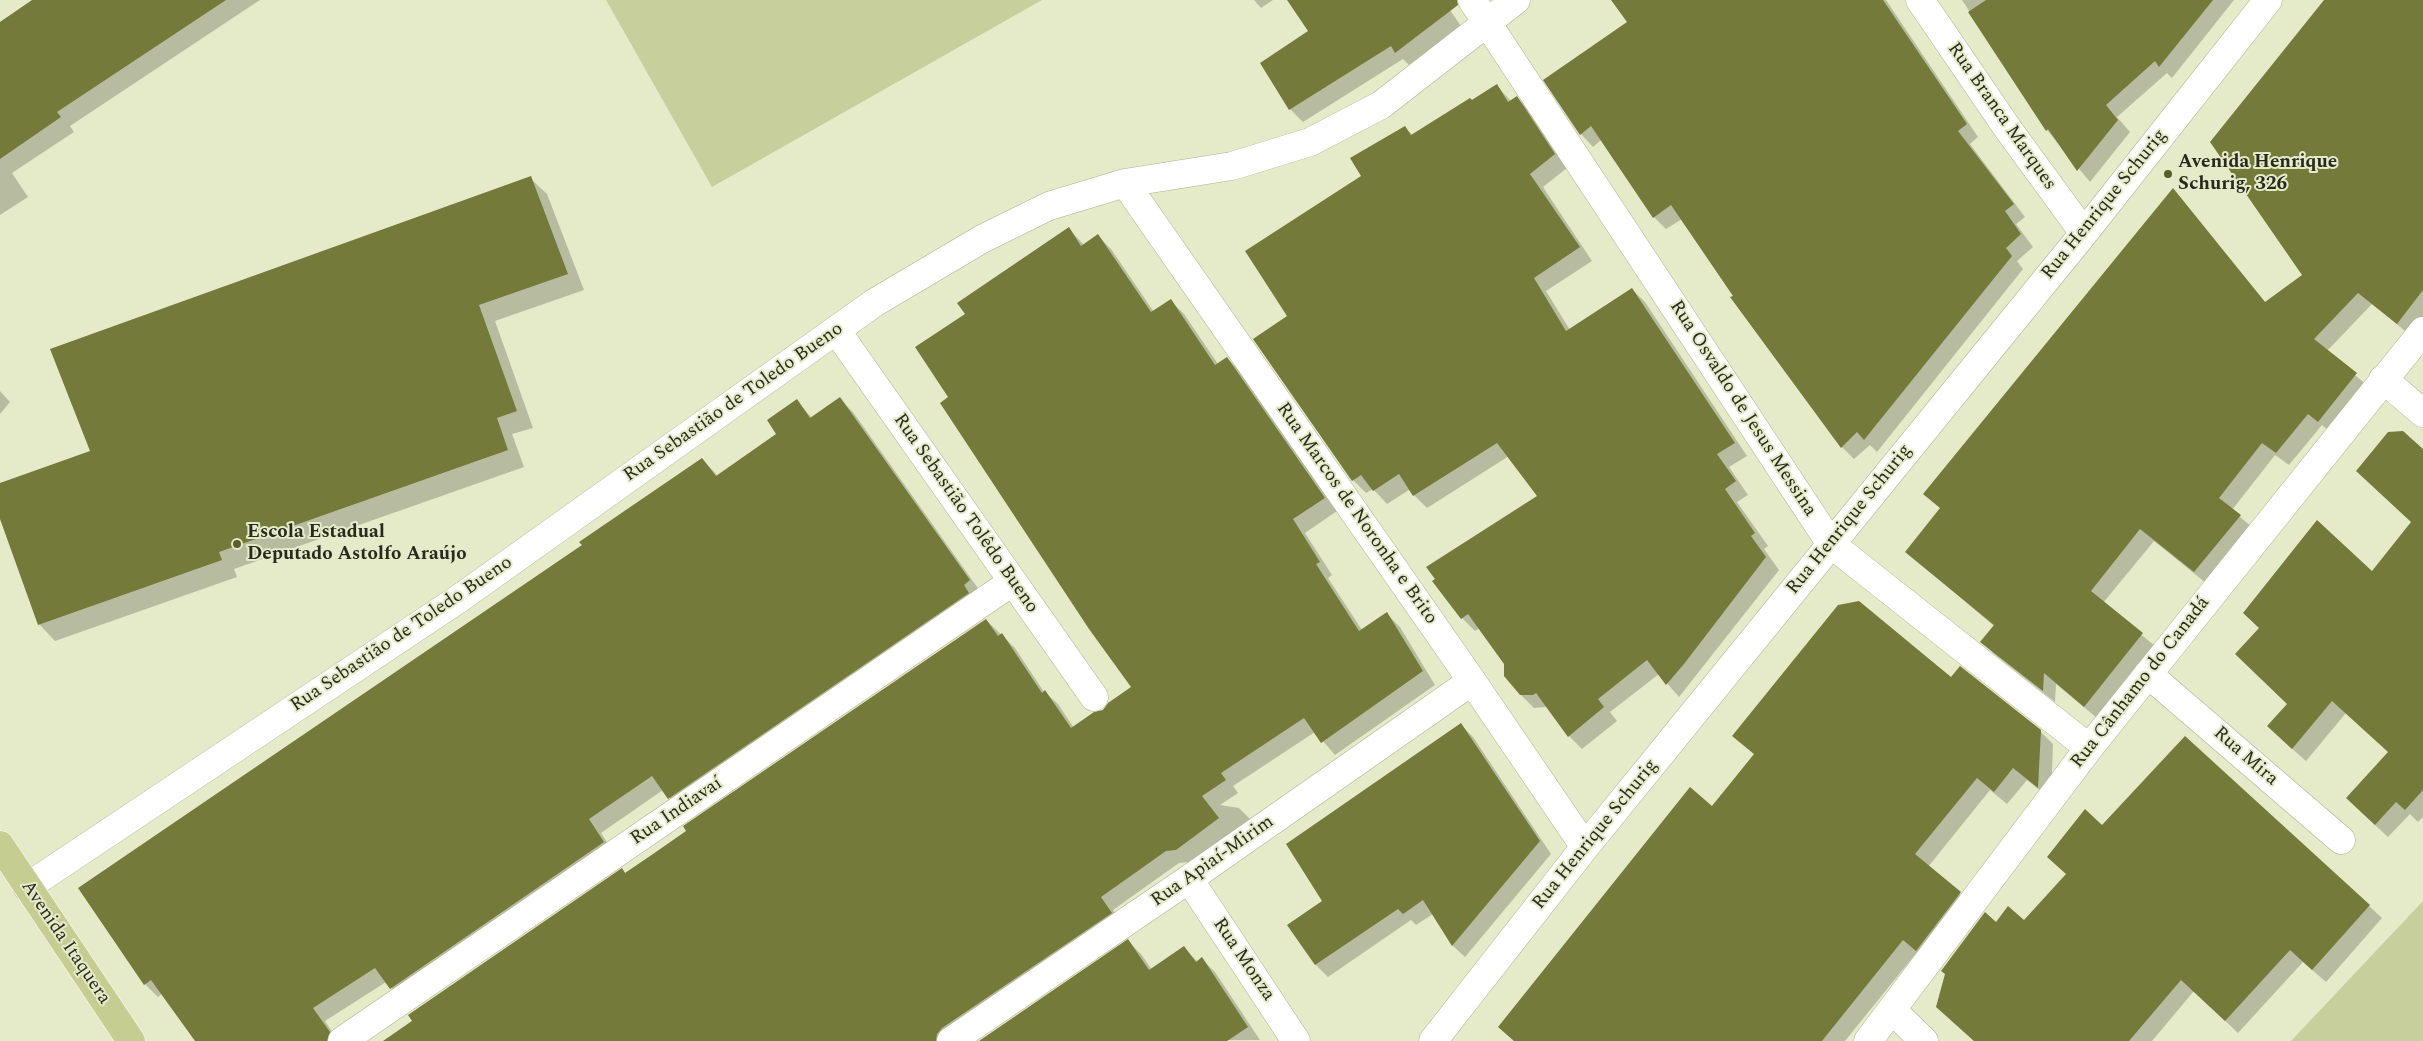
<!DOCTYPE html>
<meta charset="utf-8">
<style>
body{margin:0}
canvas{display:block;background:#e5ebc9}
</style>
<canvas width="2423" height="1041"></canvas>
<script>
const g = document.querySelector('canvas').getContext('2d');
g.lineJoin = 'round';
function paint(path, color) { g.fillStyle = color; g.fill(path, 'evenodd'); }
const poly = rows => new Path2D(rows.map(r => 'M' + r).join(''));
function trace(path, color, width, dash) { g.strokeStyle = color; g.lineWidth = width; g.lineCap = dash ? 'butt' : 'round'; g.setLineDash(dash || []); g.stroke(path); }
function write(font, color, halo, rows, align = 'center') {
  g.font = font + ' Spectral,serif'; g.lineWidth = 4; g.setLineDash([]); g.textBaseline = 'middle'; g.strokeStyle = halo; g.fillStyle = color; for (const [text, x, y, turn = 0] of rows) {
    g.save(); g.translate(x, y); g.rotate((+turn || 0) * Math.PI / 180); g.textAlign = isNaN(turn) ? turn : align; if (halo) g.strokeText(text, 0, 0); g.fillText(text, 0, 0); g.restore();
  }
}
paint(poly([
 [606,0,1042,0,712,187],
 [2423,901,2423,1041,2291,1041]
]), '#c7cf9c');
paint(poly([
 [34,0,260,0,70,126,74,132,12,173,28,197,0,215,0,22],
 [1254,0,1273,0,1261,8],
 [1289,0,1443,0,1461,26,1409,65,1403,59,1303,122,1290,109,1310,31],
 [1612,0,1886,0,1978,137,1970,144,2025,217,2016,224,2033,247,2017,261,2023,269,1877,452,1870,445,1854,459,1842,447,1682,219,1666,229,1654,217,1601,140,1593,147,1581,134,1628,22],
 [1962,0,2234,0,2172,78,2167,73,2117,117,2130,132,2090,182,2047,130],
 [2325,0,2423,0,2423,319,2410,335,2372,304,2327,351,2369,387,2331,433,2322,425,2289,465,2275,455,2232,510,2253,528,2207,584,2154,541,2103,603,2155,646,2097,718,2056,684,2055,702,1994,654,1982,642,1994,626,1907,552,1941,509,1925,494,2173,190,2266,303,2303,276],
 [1496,85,1511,101,1517,98,1530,111,1567,168,1543,187,1592,261,1546,291,1570,330,1632,289,1645,302,1747,456,1729,467,1748,495,1737,502,1768,546,1764,549,1779,570,1679,697,1659,674,1610,712,1617,721,1582,749,1569,736,1547,707,1534,708,1521,695,1506,663,1480,628,1475,631,1462,618,1539,496,1509,456,1427,508,1409,490,1387,504,1373,489,1366,493,1353,480,1289,317,1363,176,1405,127,1413,136],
 [530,178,547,194,584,290,495,321,533,428,512,434,524,467,234,569,237,577,55,641,39,624,0,515,0,484,80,458],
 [1069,229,1084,245,1098,236,1111,249,1154,312,1171,301,1184,314,1218,364,1227,358,1240,371,1337,511,1305,533,1332,575,1328,578,1362,630,1387,614,1400,627,1435,685,1335,755,1315,732,1233,786,1238,793,1220,805,1239,808,1251,820,1189,862,1179,863,1113,910,1124,926,955,1041,384,1041,622,870,626,874,986,620,1015,648,1044,692,1058,704,1074,728,1103,711,1133,687,950,397,966,314],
 [0,391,10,402,0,414],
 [840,399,853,412,982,594,682,811,663,790,601,833,616,856,404,1001,386,982,325,1021,338,1041,197,1041,163,993,158,997,145,984,584,546,702,459,718,476,778,435,797,401,812,418],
 [2423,451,2423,817,2418,822,2410,814,2388,837,2360,811,2390,752,2346,713,2306,761,2281,739,2289,704,2373,573,2412,522],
 [1951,679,2040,731,2053,744,2051,799,2027,780,2007,804,1990,790,1928,867,1973,906,1930,963,1917,952,1845,1041,1513,1041,1755,755,1734,736],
 [1461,725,1473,737,1551,854,1465,957,1453,946,1433,914,1416,925,1411,920,1328,977,1316,965,1289,925,1323,901],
 [2185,737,2382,918,2326,982,2303,962,2238,1033,2194,991,2152,1041,1974,1041,1951,1020,1996,923,2024,922,2067,874,2102,827],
 [1128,941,1141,954,1152,970,1184,948,1198,962,1202,959,1215,972,1260,1040,981,1041]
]), '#0003');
paint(poly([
 [32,0,226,0,57,112,61,117,0,159,0,22],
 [1287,0,1457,0,1458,5,1395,53,1391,46,1289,110,1260,63,1308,31],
 [1611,0,1883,0,1967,124,1958,131,2014,204,2005,211,2021,234,2006,248,2012,256,1864,440,1857,432,1841,448,1730,297,1733,296,1671,205,1653,218,1591,126,1580,135,1543,80,1627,22],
 [1986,0,2213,0,2159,67,2155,61,2106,105,2118,120,2077,171,2048,129,2046,131,1968,12],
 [2324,0,2423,0,2423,290,2397,324,2358,293,2314,339,2357,373,2318,422,2308,414,2276,453,2262,443,2219,498,2241,515,2194,572,2140,529,2091,591,2143,633,2084,707,2044,673,2043,691,1980,642,1994,625,1905,552,1940,508,1923,494,2173,188,2265,302,2302,275,2210,142],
 [1497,84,1508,102,1517,96,1555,154,1530,174,1580,247,1534,278,1566,331,1632,288,1735,443,1717,454,1736,481,1725,489,1755,533,1751,536,1766,557,1684,664,1666,685,1647,660,1598,699,1604,707,1568,737,1536,693,1533,695,1520,695,1504,676,1504,664,1468,614,1461,619,1432,581,1435,579,1426,567,1537,496,1497,443,1413,496,1399,474,1373,491,1361,475,1352,481,1253,339,1287,316,1245,251,1361,176,1350,158,1405,126,1411,135,1470,98,1472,100],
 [531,176,568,274,479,305,517,411,497,418,508,450,219,552,222,560,38,625,0,519,0,483,90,451,50,349],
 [1069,227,1081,246,1098,234,1151,312,1171,299,1215,365,1227,357,1325,498,1293,519,1320,562,1316,564,1359,631,1387,612,1423,671,1321,743,1304,718,1221,773,1226,780,1202,796,1219,818,1176,850,1166,851,1101,897,1112,913,942,1028,937,1034,936,1041,383,1041,412,1021,408,1015,622,868,625,873,653,854,686,831,683,826,986,619,998,636,1002,633,1042,693,1045,690,1071,728,1094,712,1103,710,1108,703,1131,687,1089,629,940,403,948,397,915,347,965,314,957,303],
 [840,397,970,580,964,585,969,593,668,799,652,776,589,819,604,842,390,989,375,968,313,1008,330,1032,327,1041,195,1041,151,980,144,985,78,888,582,545,579,542,702,458,716,476,776,434,767,420,797,399,810,418],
 [2403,431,2423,449,2423,790,2405,810,2396,802,2375,825,2346,798,2388,752,2332,701,2292,749,2267,726,2287,704,2235,654,2259,628,2243,613,2317,520,2372,571,2411,522,2356,471,2388,432],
 [1859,601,1951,677,1960,666,2041,730,2038,788,2013,768,1994,792,1977,778,1915,854,1961,892,1916,951,1903,940,1822,1041,1514,1041,1498,1027,1690,787,1712,806,1754,754,1732,736,1838,605],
 [1461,723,1540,841,1452,946,1423,900,1403,914,1398,909,1315,965,1287,925,1322,901,1286,844],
 [2185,736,2370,905,2312,970,2290,950,2225,1021,2181,980,2129,1041,1974,1041,1936,1007,1945,974,1941,971,1985,912,1996,922,2008,906,2024,920,2066,874,2047,857,2085,809,2102,825],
 [1128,939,1149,970,1184,946,1196,962,1202,957,1248,1027,1227,1041,979,1041]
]), '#737a3a');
const street = poly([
 [1472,0,1831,544,2089,748],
 [1920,0,2008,129,2084,233],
 [1125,183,1472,681,1585,847],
 [836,330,1094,697],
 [2383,379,2423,413],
 [2148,674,2341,840],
 [1189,879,1296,1041],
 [27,887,460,598,874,303,982,239,1049,206,1125,183,1232,166,1310,142,1381,105,1516,0],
 [1893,1011,1924,1041],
 [342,1041,1012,582],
 [951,1041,1189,879,1472,681],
 [1433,1041,1585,847,2084,233,2268,0],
 [1868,1041,2089,748,2423,331]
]);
const primary = poly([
 [0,845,131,1041]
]);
trace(street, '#acb191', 29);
trace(primary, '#fff', 29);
trace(street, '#fff', 28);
trace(primary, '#c6cd91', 28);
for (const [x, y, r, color] of [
 [2168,174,5,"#585e2c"],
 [237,544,5,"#585e2c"]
]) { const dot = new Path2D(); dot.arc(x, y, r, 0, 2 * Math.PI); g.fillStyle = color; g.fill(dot); trace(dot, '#e5ebc9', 2); }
write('19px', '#282a1d', '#e5ebc9', [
 ["Rua Branca Marques",2001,117,55],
 ["Rua Henrique Schurig",2105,205,-51],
 ["Rua Sebastião de Toledo Bueno",734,403,-35],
 ["Rua Osvaldo de Jesus Messina",1742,409,57],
 ["Rua Sebastião Tolêdo Bueno",965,514,55],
 ["Rua Marcos de Noronha e Brito",1356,514,55],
 ["Rua Henrique Schurig",1850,520,-51],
 ["Rua Sebastião de Toledo Bueno",402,635,-34],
 ["Rua Cânhamo do Canadá",2141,683,-52],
 ["Rua Mira",2245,757,41],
 ["Rua Indiavaí",677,812,-34],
 ["Rua Henrique Schurig",1596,835,-51],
 ["Rua Apiaí-Mirim",1213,862,-35],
 ["Avenida Itaquera",65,943,56],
 ["Rua Monza",1243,960,56]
]);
write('bold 19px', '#282a1d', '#e5ebc9', [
 ["Avenida Henrique",2178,163],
 ["Schurig, 326",2178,185],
 ["Escola Estadual",247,533],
 ["Deputado Astolfo Araújo",247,555]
], 'left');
</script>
